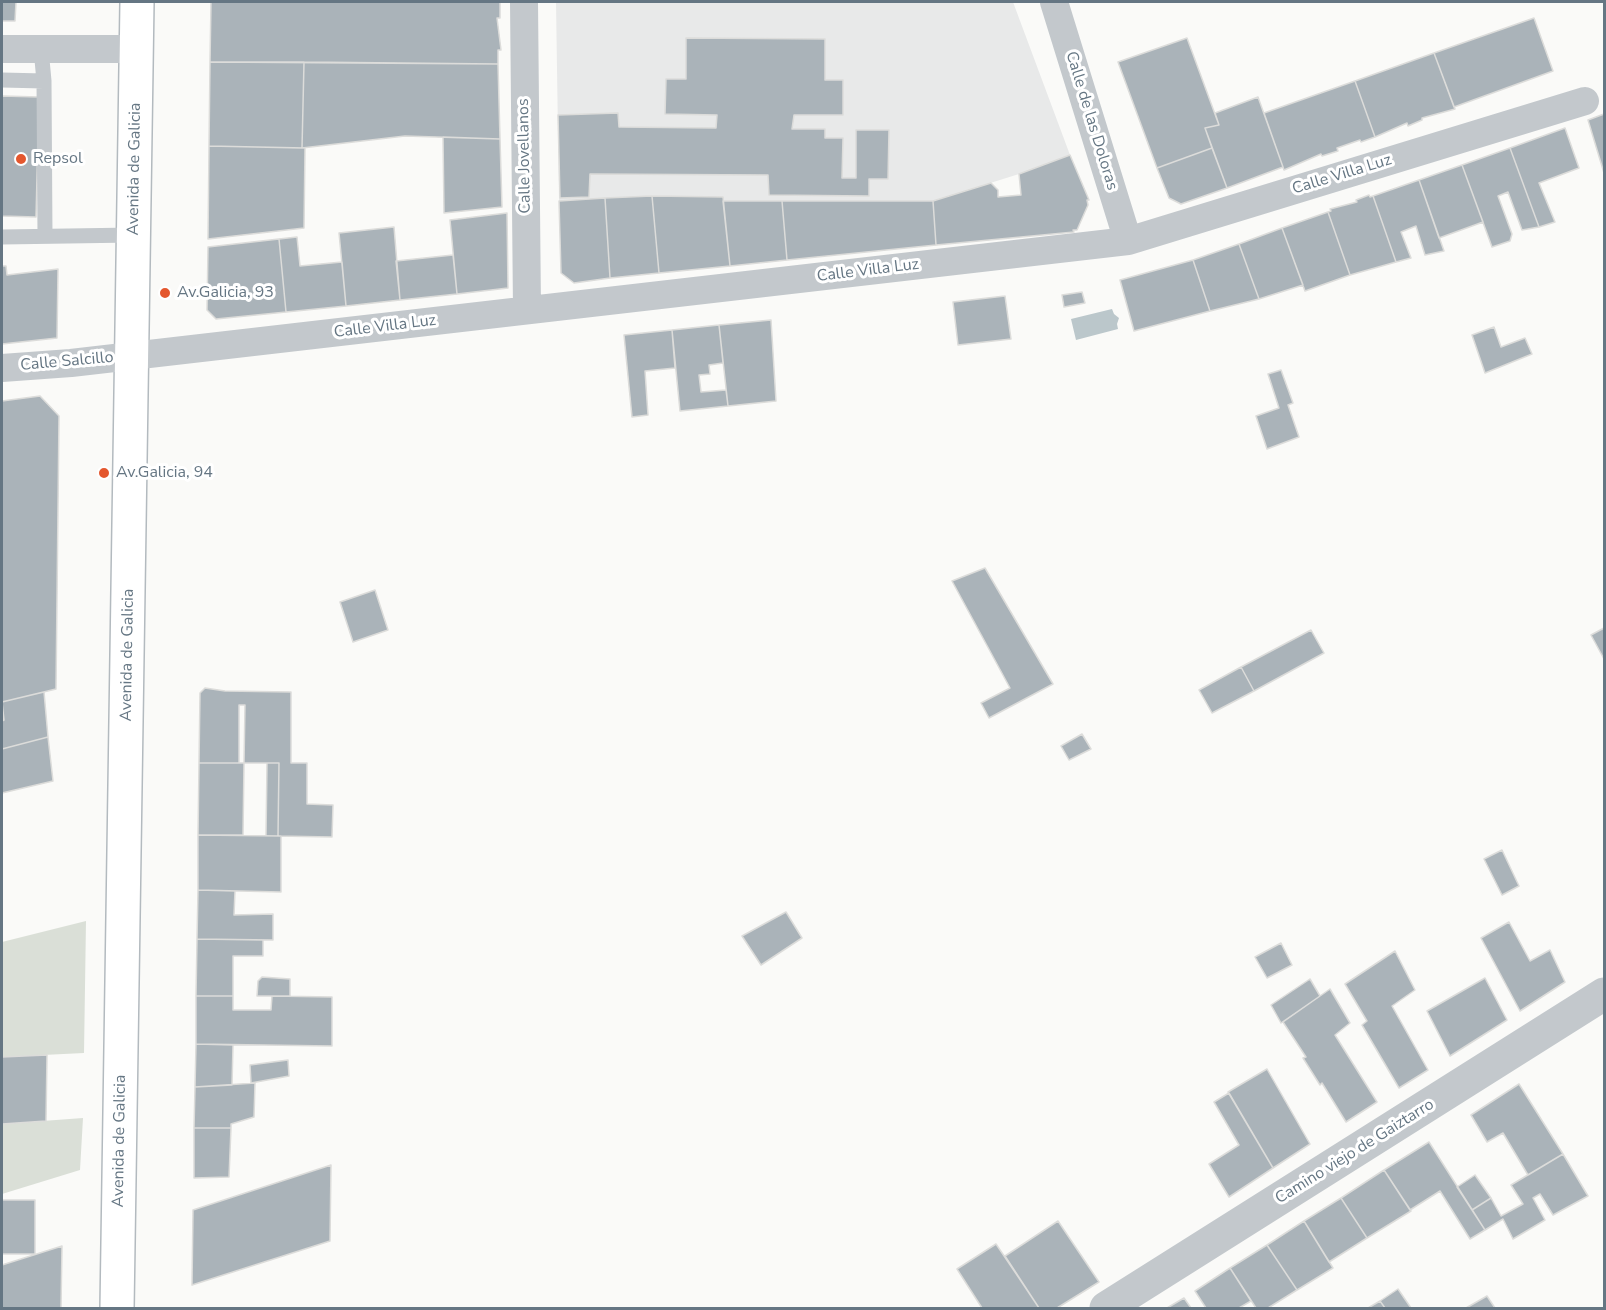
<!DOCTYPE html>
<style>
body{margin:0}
#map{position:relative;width:1606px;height:1310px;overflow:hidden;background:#fafaf8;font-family:"Nunito Sans",sans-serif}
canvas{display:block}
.frame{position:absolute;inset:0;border:3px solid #657683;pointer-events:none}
</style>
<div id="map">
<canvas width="1606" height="1310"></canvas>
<div class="frame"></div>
</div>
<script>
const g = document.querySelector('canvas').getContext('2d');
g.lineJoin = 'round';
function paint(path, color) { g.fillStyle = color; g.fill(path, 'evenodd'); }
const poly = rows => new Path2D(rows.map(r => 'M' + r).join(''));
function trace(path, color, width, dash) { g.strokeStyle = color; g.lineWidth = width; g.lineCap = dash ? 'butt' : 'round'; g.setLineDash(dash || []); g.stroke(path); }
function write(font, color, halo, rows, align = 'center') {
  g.font = font + ' "Nunito Sans",sans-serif'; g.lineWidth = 6; g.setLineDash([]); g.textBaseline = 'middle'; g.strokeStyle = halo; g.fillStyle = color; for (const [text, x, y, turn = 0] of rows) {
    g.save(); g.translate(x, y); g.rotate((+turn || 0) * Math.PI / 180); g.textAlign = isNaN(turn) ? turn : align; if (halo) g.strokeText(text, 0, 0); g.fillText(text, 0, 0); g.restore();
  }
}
paint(poly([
 [556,2,1013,2,1070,155,1019,174,933,201,723,201,723,197,652,196,559,201]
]), '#e8e9e9');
paint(poly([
 [86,921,84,1053,2,1057,2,942],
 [83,1118,80,1170,2,1194,2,1124]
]), '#dadfd7');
paint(poly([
 [1112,309,1114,314,1119,318,1117,324,1118,329,1076,340,1071,319]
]), '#bbc7cb');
const building = poly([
 [2,2,16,2,15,21,2,21,2,2],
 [211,2,500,2,500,18,497,18,501,50,498,50,498,64,210,62,211,2],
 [1534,18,1553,71,1454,107,1434,53,1534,18],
 [686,38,825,39,825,80,843,80,843,115,794,115,792,129,825,129,825,138,843,138,842,178,856,178,856,130,889,130,888,179,869,179,869,196,769,195,768,175,590,174,589,197,560,198,558,115,618,113,619,127,716,128,717,115,665,114,666,79,686,79,686,38],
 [1187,38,1219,125,1205,128,1212,148,1157,168,1118,62,1187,38],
 [1434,53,1455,109,1422,118,1422,120,1408,126,1407,123,1375,137,1355,81,1434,53],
 [210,62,304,62,302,148,209,146,210,62],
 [304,62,498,64,500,139,405,136,302,148,304,62],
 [1355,81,1375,137,1361,142,1360,140,1337,148,1338,151,1322,156,1321,154,1284,170,1264,113,1355,81],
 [2,96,39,97,36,217,2,216,2,96],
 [1258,97,1283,167,1227,188,1205,128,1219,125,1215,113,1258,97],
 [1604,114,1604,173,1588,120,1604,114],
 [1565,128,1579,168,1539,183,1555,222,1539,227,1510,148,1565,128],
 [443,137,500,139,502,207,444,213,443,137],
 [209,146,305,148,304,228,208,239,209,146],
 [1212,148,1227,188,1181,204,1169,198,1157,168,1212,148],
 [1510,148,1539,227,1522,230,1508,192,1498,196,1512,234,1510,241,1492,247,1462,165,1510,148],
 [1070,155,1089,200,1087,200,1088,205,1077,230,1073,230,1074,232,936,245,933,201,991,183,998,190,998,197,1021,195,1019,174,1070,155],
 [1462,165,1483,222,1439,238,1419,180,1462,165],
 [1419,180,1444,251,1425,255,1416,226,1401,232,1411,258,1396,262,1373,196,1419,180],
 [1369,195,1370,197,1373,196,1396,262,1350,275,1328,212,1331,211,1330,209,1357,202,1356,200,1369,195],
 [652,196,723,197,730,266,659,273,652,196],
 [652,196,659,273,610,278,605,198,652,196],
 [605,198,610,278,574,283,561,273,559,201,605,198],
 [723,201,782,201,787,260,730,266,723,201],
 [782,201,933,201,936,245,787,260,782,201],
 [1328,212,1350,275,1305,291,1282,228,1328,212],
 [507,213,508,288,457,294,450,220,507,213],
 [394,227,400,300,346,306,339,233,394,227],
 [1282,228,1303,285,1259,299,1239,244,1282,228],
 [297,237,300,266,342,262,346,306,286,312,279,239,297,237],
 [279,239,286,312,216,319,207,310,208,247,279,239],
 [1239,244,1259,299,1210,311,1193,260,1239,244],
 [453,255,457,294,400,300,396,261,453,255],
 [1193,260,1210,311,1134,331,1120,280,1193,260],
 [2,266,6,266,7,275,58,269,57,338,2,344,2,266],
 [1082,292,1085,303,1064,307,1062,295,1082,292],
 [1005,296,1011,339,958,345,953,302,1005,296],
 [771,320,776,401,728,406,719,325,771,320],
 [719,325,723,363,709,365,710,374,699,375,701,392,726,390,728,406,680,411,672,330,719,325],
 [1494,327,1501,347,1525,338,1532,354,1485,373,1472,335,1494,327],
 [672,330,675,368,645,371,648,415,632,417,624,335,672,330],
 [1281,370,1293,403,1288,405,1299,437,1267,449,1256,416,1279,408,1268,374,1281,370],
 [40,396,59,416,56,689,2,702,2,401,40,396],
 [985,568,1053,684,989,718,981,703,1010,688,952,581,985,568],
 [375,590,388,630,353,642,340,602,375,590],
 [1604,628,1604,659,1591,635,1604,628],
 [1311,630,1324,653,1254,691,1241,667,1311,630],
 [1241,667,1254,691,1212,713,1199,690,1241,667],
 [205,688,225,691,291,692,291,763,307,763,307,804,333,805,332,837,278,836,279,763,244,763,245,705,239,705,239,763,199,763,200,693,205,688],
 [44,692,48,737,2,749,2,721,4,720,2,702,44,692],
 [1082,734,1091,749,1069,760,1061,746,1082,734],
 [48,737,53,781,2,793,2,749,48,737],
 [199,763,244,763,243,835,198,835,199,763],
 [267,763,279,763,278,836,266,836,267,763],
 [198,835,281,836,281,892,198,890,198,835],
 [1502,850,1519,886,1502,895,1484,859,1502,850],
 [198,890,235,891,234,915,273,914,273,940,197,939,198,890],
 [786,912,802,938,761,965,742,936,786,912],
 [1509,922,1530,961,1550,950,1565,982,1520,1011,1481,938,1509,922],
 [197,939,263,940,263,956,233,956,233,996,196,996,197,939],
 [1281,943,1292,965,1267,978,1255,957,1281,943],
 [1395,951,1415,990,1392,1006,1428,1070,1399,1088,1362,1025,1367,1021,1345,984,1395,951],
 [262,977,290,979,290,996,257,996,258,981,262,977],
 [1485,978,1507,1020,1450,1056,1427,1011,1485,978],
 [1310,979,1320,996,1281,1023,1271,1005,1310,979],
 [1330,989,1350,1023,1335,1035,1377,1102,1346,1122,1322,1083,1320,1085,1303,1058,1306,1057,1283,1022,1330,989],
 [196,996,233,996,233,1010,271,1010,272,996,332,997,332,1046,196,1044,196,996],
 [196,1044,233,1045,232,1085,195,1087,196,1044],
 [47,1055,46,1121,2,1124,2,1057,47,1055],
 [288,1060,289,1076,251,1083,250,1065,288,1060],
 [1267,1069,1310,1144,1273,1168,1228,1092,1267,1069],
 [255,1083,254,1117,231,1124,231,1128,194,1128,195,1087,255,1083],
 [1519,1084,1563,1154,1528,1175,1503,1133,1487,1142,1471,1115,1519,1084],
 [1229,1093,1273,1168,1229,1197,1209,1164,1239,1145,1214,1102,1229,1093],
 [194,1128,231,1128,229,1177,194,1178,194,1128],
 [1429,1142,1485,1230,1470,1239,1440,1191,1410,1210,1384,1170,1429,1142],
 [1563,1154,1588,1196,1553,1215,1540,1194,1533,1198,1545,1220,1513,1239,1503,1219,1485,1230,1472,1210,1491,1198,1501,1216,1523,1204,1511,1185,1563,1154],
 [331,1165,330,1241,192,1285,193,1210,331,1165],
 [1384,1170,1411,1211,1367,1238,1341,1198,1384,1170],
 [1475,1175,1491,1198,1472,1210,1457,1187,1475,1175],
 [1341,1198,1367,1238,1329,1262,1304,1221,1341,1198],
 [2,1200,35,1200,35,1254,2,1254,2,1200],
 [1058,1221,1099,1282,1057,1308,1039,1308,1005,1256,1058,1221],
 [1304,1221,1333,1268,1297,1290,1267,1245,1304,1221],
 [996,1244,1019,1278,1039,1308,982,1308,957,1269,996,1244],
 [1267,1245,1297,1290,1268,1308,1256,1308,1230,1268,1267,1245],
 [62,1246,61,1308,2,1308,2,1265,62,1246],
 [1230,1268,1251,1301,1239,1308,1206,1308,1195,1291,1230,1268],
 [1398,1289,1411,1308,1385,1308,1380,1301,1398,1289],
 [1487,1296,1495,1308,1466,1308,1487,1296],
 [1184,1298,1191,1308,1167,1308,1184,1298],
 [1380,1301,1385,1308,1368,1308,1380,1301]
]);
paint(building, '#aab3b9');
trace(building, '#dcdcda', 1.5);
const secondary = poly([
 [117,1308,137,2]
]);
trace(secondary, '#b3babf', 36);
trace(poly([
 [2,80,44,81,41,49],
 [44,81,45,236],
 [2,237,134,235]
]), '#c3c8cc', 15);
trace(poly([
 [524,2,527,310],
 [1054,2,1128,241],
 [2,49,136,49],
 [2,368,71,363,1128,241,1585,101]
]), '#c3c8cc', 28);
trace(poly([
 [1106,1308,1604,994]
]), '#c3c8cc', 33);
trace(secondary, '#fff', 33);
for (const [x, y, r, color] of [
 [21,159,6,"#e4572e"],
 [165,293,6,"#e4572e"],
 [104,473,6,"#e4572e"]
]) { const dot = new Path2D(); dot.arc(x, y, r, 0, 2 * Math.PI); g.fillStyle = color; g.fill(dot); trace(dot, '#fff', 2); }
write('16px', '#657683', '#fff', [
 ["Calle de las Doloras",1091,121,73],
 ["Calle Jovellanos",525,156,-91],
 ["Avenida de Galicia",135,169,-89],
 ["Calle Villa Luz",1342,175,-17],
 ["Calle Villa Luz",868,271,-7],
 ["Calle Villa Luz",385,327,-7],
 ["Calle Salcillo",67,362,-5],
 ["Avenida de Galicia",128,655,-89],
 ["Avenida de Galicia",120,1141,-89],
 ["Camino viejo de Gaiztarro",1355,1152,-32]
]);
write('16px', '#657683', '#fff', [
 ["Repsol",33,159],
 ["Av.Galicia, 93",177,293],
 ["Av.Galicia, 94",116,473]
], 'left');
</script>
